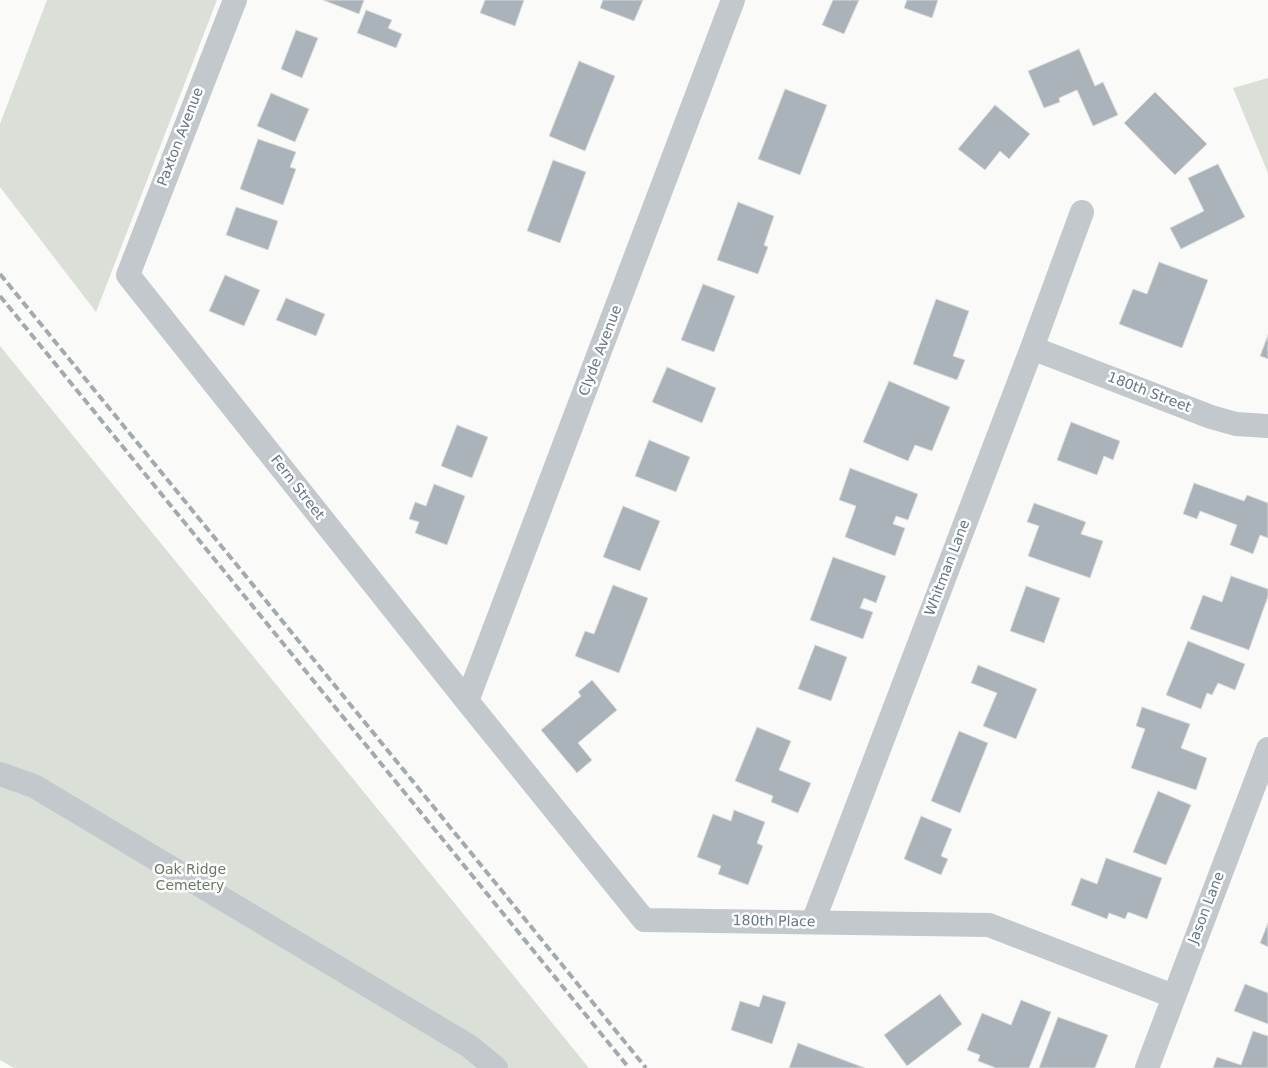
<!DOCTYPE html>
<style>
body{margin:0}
canvas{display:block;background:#fafaf8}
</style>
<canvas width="1268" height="1068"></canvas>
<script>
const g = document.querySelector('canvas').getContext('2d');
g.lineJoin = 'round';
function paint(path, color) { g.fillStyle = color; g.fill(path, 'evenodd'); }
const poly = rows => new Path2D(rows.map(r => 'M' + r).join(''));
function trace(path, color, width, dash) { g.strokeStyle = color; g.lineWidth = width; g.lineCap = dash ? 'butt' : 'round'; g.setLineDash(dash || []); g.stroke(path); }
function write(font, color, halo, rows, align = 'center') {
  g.font = font + ' "DejaVu Sans",sans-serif'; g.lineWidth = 5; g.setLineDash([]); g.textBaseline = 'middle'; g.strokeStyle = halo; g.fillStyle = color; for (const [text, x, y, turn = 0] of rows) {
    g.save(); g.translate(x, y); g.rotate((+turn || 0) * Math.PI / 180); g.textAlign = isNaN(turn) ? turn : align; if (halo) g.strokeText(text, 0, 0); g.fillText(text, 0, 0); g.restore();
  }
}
paint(poly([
 [47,0,217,0,96,312,0,187,0,124],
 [1268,78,1268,173,1233,88],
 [0,346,66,427,589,1068,14,1068,0,1060]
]), '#dadfd7');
const building = poly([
 [323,0,364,0,359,14,323,0],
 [485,0,524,0,515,26,480,13,485,0],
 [603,0,643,0,634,21,600,8,603,0],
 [833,0,859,0,844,34,822,25,833,0],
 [907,0,938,0,932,18,904,8,907,0],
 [366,10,392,20,388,28,402,34,396,48,357,33,366,10],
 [296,30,318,38,302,78,281,69,296,30],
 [1079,49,1095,86,1103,82,1118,115,1093,126,1077,90,1059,98,1060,102,1044,108,1028,71,1079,49],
 [579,61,615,76,585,151,549,136,579,61],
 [785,89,827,105,800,175,758,159,785,89],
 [1155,92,1207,144,1175,175,1124,123,1155,92],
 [271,93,309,109,295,142,257,126,271,93],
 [995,105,1030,134,1009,159,1000,151,985,170,958,149,995,105],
 [258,139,296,152,290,167,296,169,283,205,240,189,258,139],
 [553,160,586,172,560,243,527,231,553,160],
 [1218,164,1245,217,1181,249,1170,228,1204,211,1188,178,1218,164],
 [738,202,774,216,764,245,768,247,758,274,717,260,738,202],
 [236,207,278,221,268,250,226,235,236,207],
 [1159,262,1208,280,1182,348,1119,324,1133,289,1147,294,1159,262],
 [225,275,260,290,244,326,209,311,225,275],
 [703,284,735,296,714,352,681,340,703,284],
 [286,298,325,314,316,336,276,320,286,298],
 [936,299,969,311,953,356,965,360,957,380,913,364,936,299],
 [1268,335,1268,359,1260,356,1268,335],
 [667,367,716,388,702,423,652,402,667,367],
 [889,381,950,407,932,451,915,445,908,461,863,442,889,381],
 [1071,422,1120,441,1113,460,1104,456,1097,475,1057,460,1071,422],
 [457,425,488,437,472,478,441,466,457,425],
 [649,440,690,457,676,492,635,476,649,440],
 [850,468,918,494,908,520,896,516,893,524,905,528,895,556,845,537,856,506,839,500,850,468],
 [1194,483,1244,501,1247,495,1268,503,1268,538,1260,535,1253,554,1230,545,1237,525,1200,511,1197,519,1183,514,1194,483],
 [434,484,465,496,447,545,415,533,419,522,409,519,415,502,426,506,434,484],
 [1034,503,1086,522,1081,534,1103,541,1090,578,1028,556,1039,526,1027,522,1034,503],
 [623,506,660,521,640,571,603,557,623,506],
 [833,557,886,576,876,603,864,598,860,608,873,612,863,639,810,620,833,557],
 [1231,576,1268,589,1268,596,1249,650,1190,629,1203,595,1222,602,1231,576],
 [613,585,648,598,619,673,575,656,585,631,594,634,613,585],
 [1026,586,1060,598,1044,643,1010,631,1026,586],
 [1188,641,1245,664,1235,690,1218,683,1212,695,1207,693,1201,709,1166,695,1188,641],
 [815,645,847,657,831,701,798,689,815,645],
 [978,665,1037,689,1016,739,983,726,997,693,971,683,978,665],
 [592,680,617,710,578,743,592,760,577,773,541,730,581,696,578,692,592,680],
 [1142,707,1190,724,1181,748,1207,758,1196,790,1131,768,1145,729,1136,726,1142,707],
 [757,727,791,741,779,770,811,783,798,813,771,802,773,796,735,781,757,727],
 [959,731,988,743,960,813,931,801,959,731],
 [1158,791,1191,805,1166,865,1133,852,1158,791],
 [734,810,765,822,757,843,763,846,748,885,718,874,721,866,697,857,713,814,731,821,734,810],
 [921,816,952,829,941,856,948,859,941,875,904,859,921,816],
 [1106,858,1162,878,1147,919,1128,912,1125,919,1109,913,1107,919,1071,905,1081,878,1097,884,1106,858],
 [1268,923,1268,947,1260,943,1268,923],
 [1245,984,1268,993,1268,1024,1234,1011,1245,984],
 [940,994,962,1024,907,1066,884,1035,940,994],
 [763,995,786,1002,772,1044,731,1030,740,1001,759,1007,763,995],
 [1021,1000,1051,1012,1029,1068,996,1068,978,1061,980,1055,967,1050,982,1013,1011,1025,1021,1000],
 [1058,1017,1108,1035,1095,1068,1039,1068,1058,1017],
 [1253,1031,1268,1036,1268,1068,1213,1068,1217,1057,1241,1065,1253,1031],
 [798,1043,865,1068,789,1068,798,1043]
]);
paint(building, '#aab3b9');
trace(building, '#dcdcda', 1);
trace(poly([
 [235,0,128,275,467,701,644,920,989,925,1173,996],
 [1032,348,1211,417,1236,424,1268,426],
 [467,701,733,0],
 [0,774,34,786,469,1046,496,1068],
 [813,922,1032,348,1082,212],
 [1147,1068,1268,749]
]), '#c3c8cc', 24);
trace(poly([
 [0,274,646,1068],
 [0,296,629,1068]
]), '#a2aab0', 4, [8, 4]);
write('14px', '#657683', '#fff', [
 ["Paxton Avenue",181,137,-69],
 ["Clyde Avenue",601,351,-69],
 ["180th Street",1149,393,21],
 ["Fern Street",297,488,52],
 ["Whitman Lane",948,568,-69],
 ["Jason Lane",1207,908,-69],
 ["180th Place",774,922,1]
]);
write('14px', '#687a64', '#fff', [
 ["Oak Ridge",190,870],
 ["Cemetery",190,886]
]);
</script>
